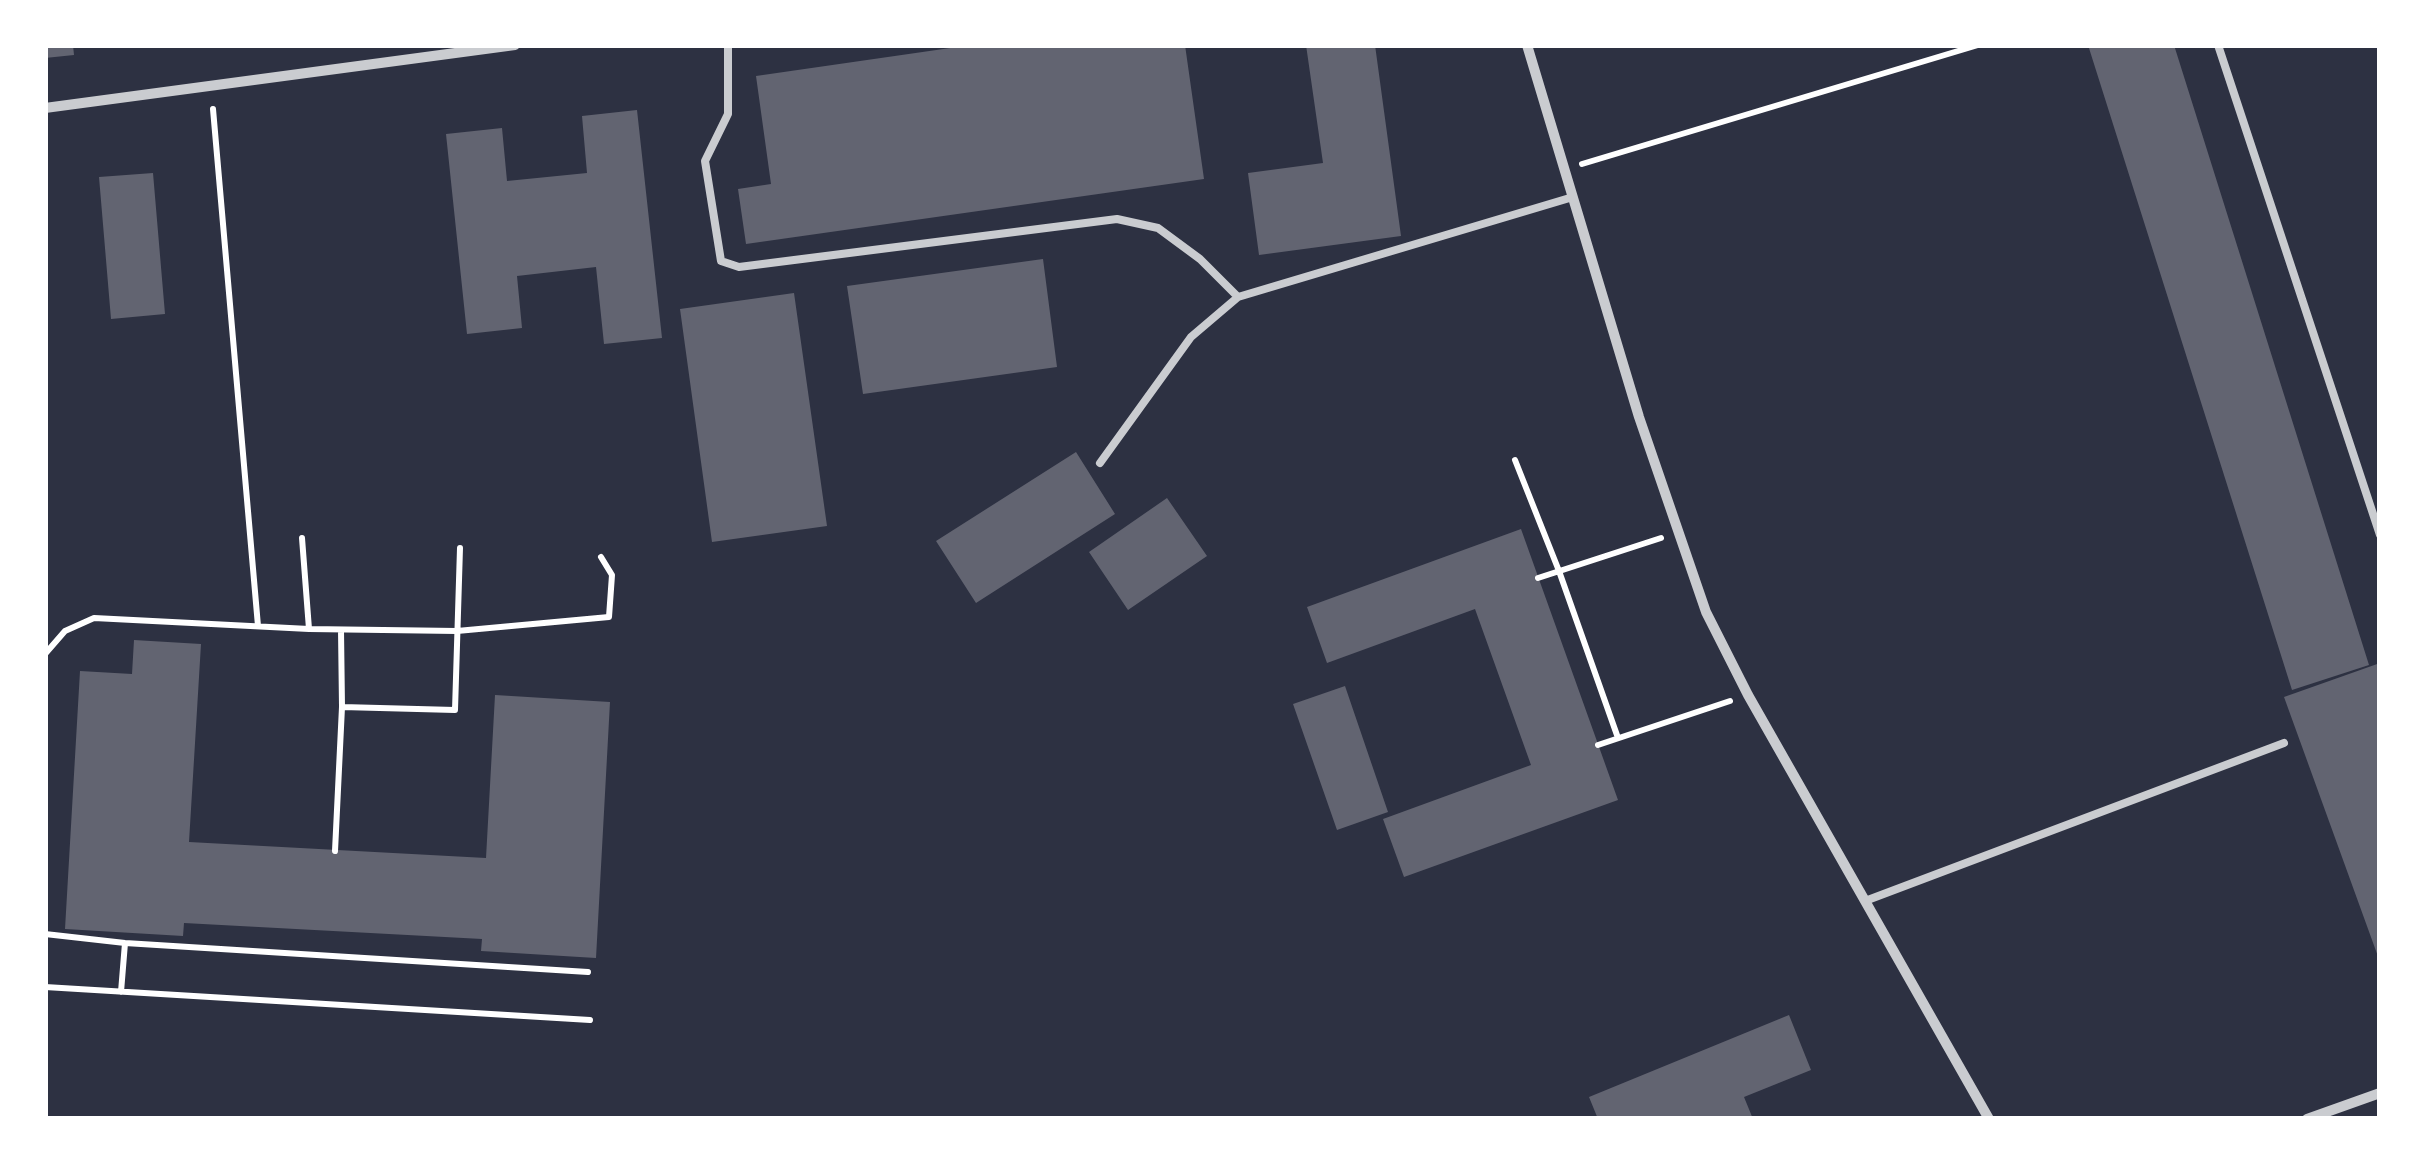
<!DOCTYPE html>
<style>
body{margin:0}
#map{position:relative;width:2425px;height:1164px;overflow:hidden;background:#2d3142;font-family:"Open Sans",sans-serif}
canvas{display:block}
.frame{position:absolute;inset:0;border:48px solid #fff;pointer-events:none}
</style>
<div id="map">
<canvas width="2425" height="1164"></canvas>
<div class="frame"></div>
</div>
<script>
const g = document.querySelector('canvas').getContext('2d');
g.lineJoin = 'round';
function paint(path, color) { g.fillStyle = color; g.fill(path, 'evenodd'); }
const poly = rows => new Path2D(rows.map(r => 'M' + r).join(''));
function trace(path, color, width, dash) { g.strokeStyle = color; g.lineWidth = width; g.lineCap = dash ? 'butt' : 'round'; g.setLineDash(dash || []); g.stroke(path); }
paint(poly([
 [45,45,73,45,74,55,45,58],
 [971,45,1185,45,1204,179,746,244,738,189,771,184,756,76],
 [1306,45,1375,45,1401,236,1259,255,1248,173,1323,163],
 [2088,45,2174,45,2369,665,2292,690],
 [637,110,662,338,604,344,596,267,517,276,522,328,467,334,446,134,502,128,507,181,587,173,582,116],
 [153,173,165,314,111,319,99,177],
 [1043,259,1057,367,863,394,847,286],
 [794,293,827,526,712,542,680,309],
 [1076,452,1115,514,976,603,936,541],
 [1167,498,1207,556,1128,610,1089,552],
 [1521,529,1618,800,1404,877,1383,819,1531,765,1475,609,1327,663,1307,607],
 [134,640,201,644,189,842,486,858,495,695,610,702,596,958,481,951,482,939,184,923,183,936,65,929,80,671,132,674],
 [2380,663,2380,962,2284,697],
 [1345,686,1388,812,1337,830,1293,704],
 [1789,1015,1811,1070,1744,1097,1753,1119,1598,1119,1589,1097]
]), '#626471');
trace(poly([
 [213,109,258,626],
 [1582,164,1978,45],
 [1515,460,1559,571,1618,738],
 [302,538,309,629],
 [1538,578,1661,538],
 [45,654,65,631,94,618,309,629,457,631,609,617,612,575,601,557],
 [342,707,455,710,460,548],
 [1598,745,1730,701],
 [335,851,342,707,341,630],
 [45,934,125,943,588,972],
 [45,987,590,1020],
 [121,992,125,943]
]), '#fff', 6);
trace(poly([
 [728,45,728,114,705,161,721,261,739,267,1117,219,1158,228,1200,259,1238,297],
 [2218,45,2380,535],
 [1100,463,1191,337,1238,297,1573,197],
 [1865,901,2284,743]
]), '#caccd0', 8);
trace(poly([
 [1527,45,1639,417,1706,612,1748,695,1989,1119],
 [45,108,515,45],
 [2307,1119,2380,1093]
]), '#caccd0', 10);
</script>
